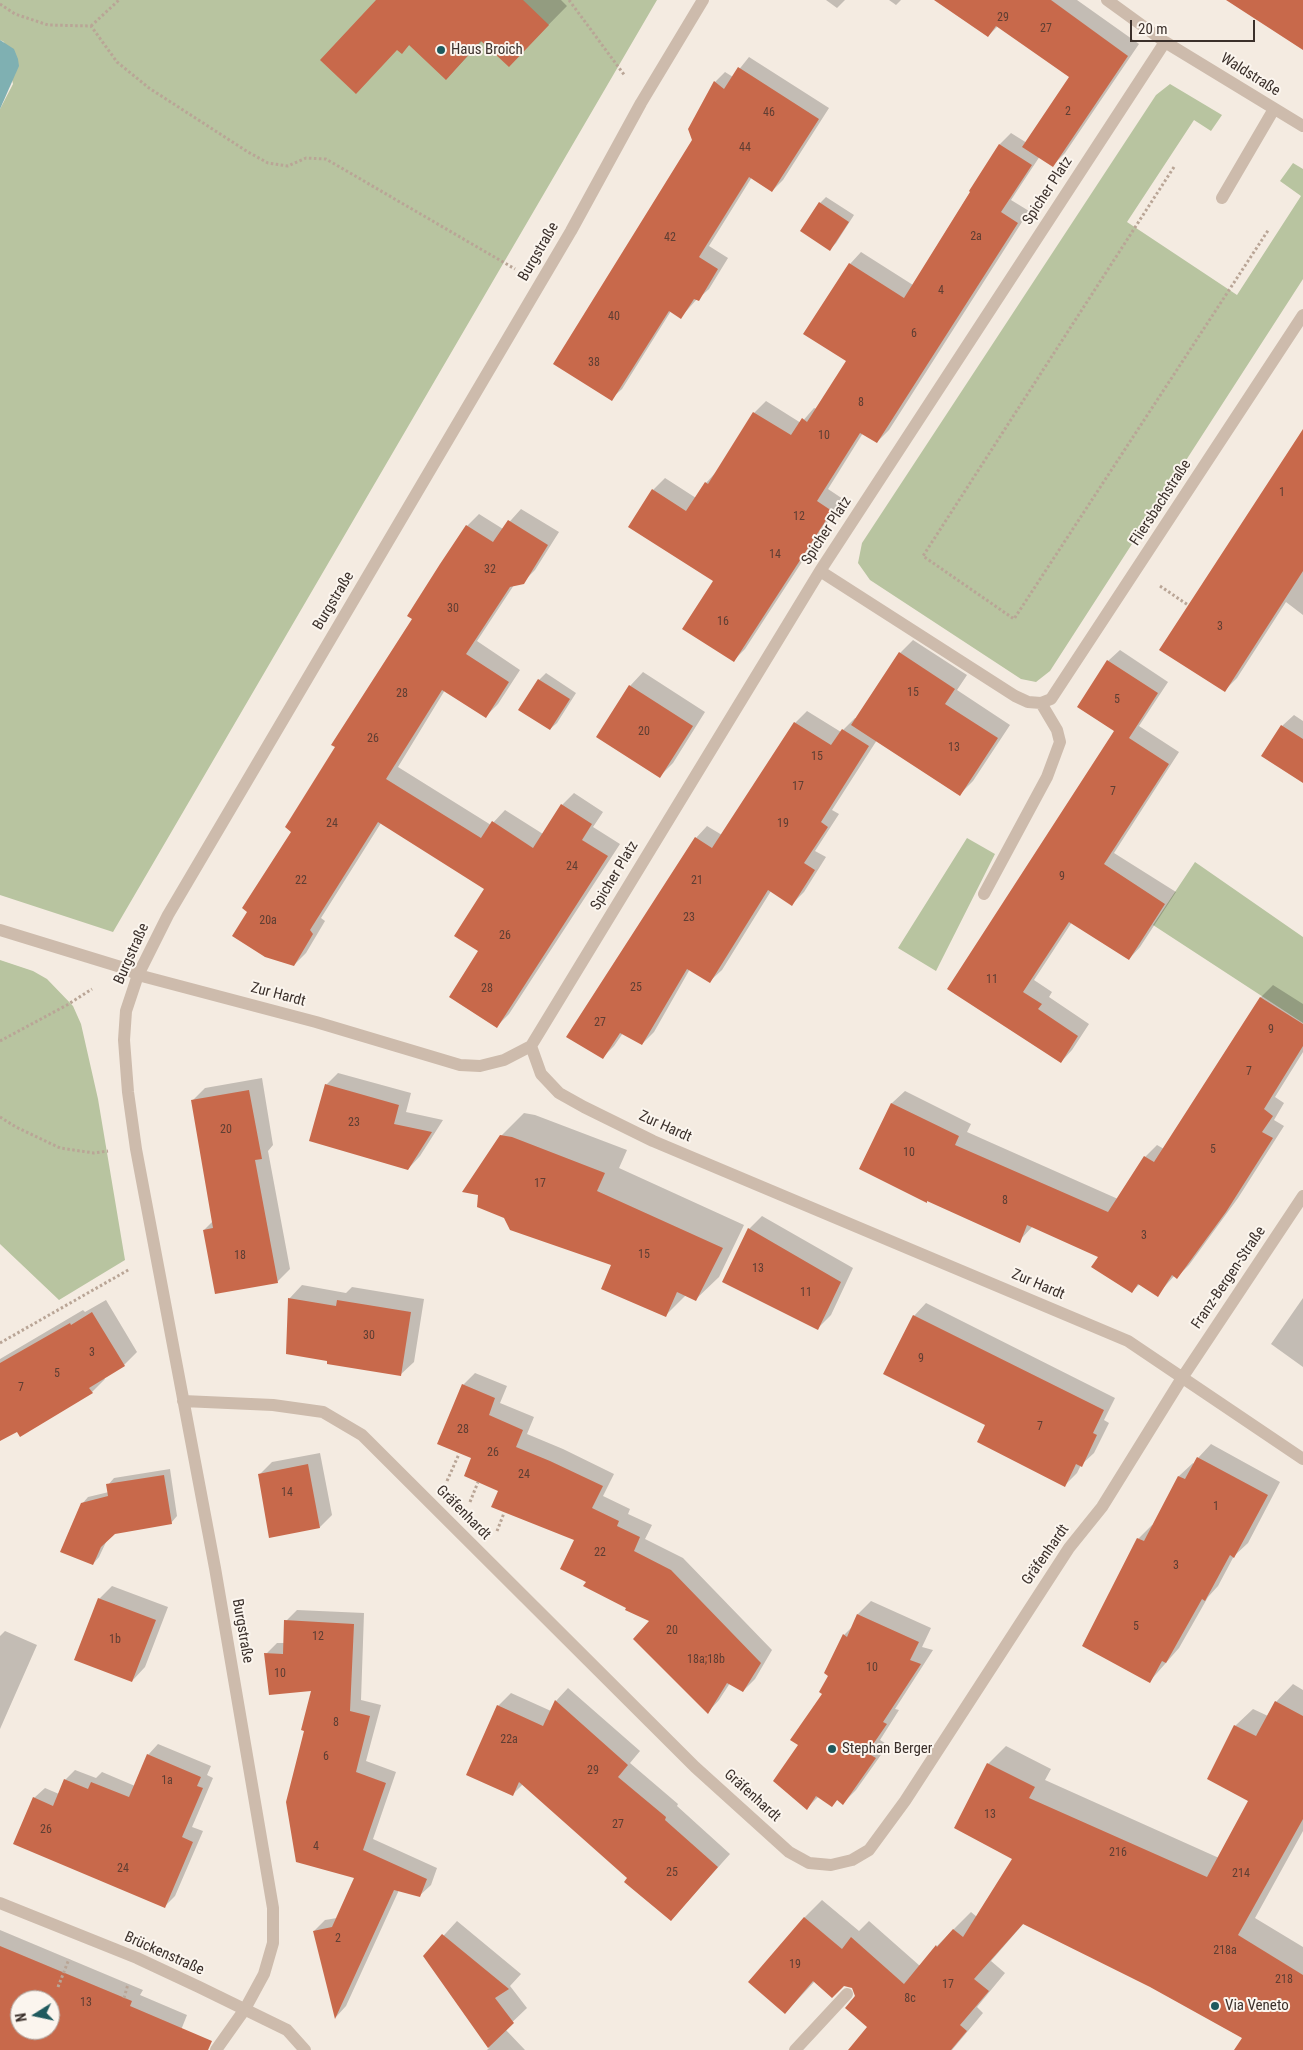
<!DOCTYPE html>
<meta charset="utf-8">
<style>
body{margin:0}
#map{position:relative;width:1303px;height:2050px;overflow:hidden;background:#f4ebe1;font-family:"Roboto Condensed",sans-serif}
canvas{display:block}
.north{position:absolute;left:10px;top:1990px;width:50px;height:50px;box-sizing:border-box;background:#fbf5ee;border:1px solid #aea6a0;border-radius:50%;rotate:260deg;font-size:14px;font-weight:700;line-height:20px;text-align:center;color:#3b302b}
.north::after{content:'';display:block;margin:auto;width:18px;height:22px;background:#1f5a5e;clip-path:polygon(50% 0,100% 100%,50% 72%,0 100%)}
.scale{position:absolute;left:1130px;top:20px;width:125px;height:22px;box-sizing:border-box;border:2px solid #3b302b;border-top:0;padding-left:6px;font-size:15px;line-height:18px;white-space:nowrap;color:#3b302b;-webkit-text-stroke:4px #fbf5ee;paint-order:stroke}
</style>
<div id="map">
<canvas width="1303" height="2050"></canvas>
<div class="north">N</div>
<div class="scale">20 m</div>
</div>
<script>
const g = document.querySelector('canvas').getContext('2d');
g.lineJoin = 'round';
function paint(path, color) { g.fillStyle = color; g.fill(path, 'evenodd'); }
const poly = rows => new Path2D(rows.map(r => 'M' + r).join(''));
function trace(path, color, width, dash) { g.strokeStyle = color; g.lineWidth = width; g.lineCap = dash ? 'butt' : 'round'; g.setLineDash(dash || []); g.stroke(path); }
function write(font, color, halo, rows, align = 'center') {
  g.font = font + ' "Roboto Condensed",sans-serif'; g.lineWidth = 4; g.setLineDash([]); g.textBaseline = 'middle'; g.strokeStyle = halo; g.fillStyle = color; for (const [text, x, y, turn = 0] of rows) {
    g.save(); g.translate(x, y); g.rotate((+turn || 0) * Math.PI / 180); g.textAlign = isNaN(turn) ? turn : align; if (halo) g.strokeText(text, 0, 0); g.fillText(text, 0, 0); g.restore();
  }
}
paint(poly([
 [0,0,657,0,113,932,0,895,0,109,13,84,4,42,0,40],
 [1170,84,1222,115,1211,131,1194,120,1127,222,1237,295,1301,196,1280,181,1293,163,1303,169,1303,279,1050,671,1036,682,1021,679,870,580,858,563,862,543,1156,95],
 [967,838,995,854,936,971,898,948],
 [1195,862,1303,937,1303,1023,1153,925],
 [0,960,33,971,47,979,73,1006,81,1024,98,1099,125,1260,59,1300,0,1244]
]), '#b8c4a0');
paint(poly([
 [0,40,14,49,18,59,19,66,0,109]
]), '#7fb0b2');
paint(poly([
 [377,0,561,0,567,6,509,65,482,41,446,79,410,44,401,53],
 [826,0,845,0,837,8],
 [889,0,901,0,896,5],
 [936,0,1077,0,1139,44,1065,153,1053,165,1040,156,1011,200,1029,211,889,430,877,442,863,433,828,489,843,499,745,649,733,661,715,581,653,490,665,478,696,498,706,483,717,471,754,413,766,401,801,423,814,408,817,409,847,361,850,264,861,252,913,285,1000,144,1011,133,1027,143,1070,77,998,26,988,36],
 [749,57,829,108,783,180,772,191,752,177,709,246,728,258,709,289,698,299,697,299,681,317,671,311,622,389,611,399,694,140,715,82,725,72,733,77],
 [826,197,854,215,836,243,830,249,820,203],
 [1303,452,1303,615,1286,602,1237,678,1225,690],
 [521,509,559,532,535,570,523,582,514,585,477,641,520,670,498,704,486,716,445,690,398,767,491,825,505,810,543,834,562,805,574,793,603,812,593,827,620,844,509,1014,497,1026,480,950,486,889,381,823,321,918,325,921,306,953,294,965,293,831,467,526,479,514,503,529],
 [913,640,967,675,957,690,1010,725,973,781,960,794,877,740,832,810,839,814,815,851,826,857,804,892,792,904,771,891,722,970,710,981,690,969,654,1032,642,1044,623,1033,614,1046,602,1058,696,838,707,826,722,835,795,723,807,711,841,732,855,718,857,719,900,653],
 [1120,650,1168,682,1139,726,1179,752,1114,853,1176,892,1140,947,1129,959,1072,922,1034,980,1052,992,1049,997,1089,1024,1072,1050,1061,1062,949,989,1116,731,1108,661],
 [643,672,705,712,673,763,659,777,630,686],
 [546,673,576,693,557,723,550,729,520,709,539,680],
 [1294,715,1303,721,1303,781,1282,726],
 [1273,985,1303,1004,1303,1052,1275,1097,1284,1103,1274,1120,1284,1126,1238,1198,1189,1265,1177,1277,1175,1275,1157,1295,1140,1284,1131,1292,1100,1256,1033,1226,1019,1241,860,1168,892,1103,905,1091,971,1124,967,1132,1118,1199,1145,1157,1157,1145,1164,1149,1261,997],
 [338,1073,411,1093,406,1112,443,1120,420,1156,408,1169,326,1085],
 [262,1078,273,1145,268,1151,290,1269,277,1282,204,1230,213,1221,192,1101,205,1088],
 [524,1113,535,1115,627,1150,619,1168,744,1225,719,1277,696,1299,686,1295,665,1316,613,1264,501,1136],
 [762,1216,853,1268,831,1315,818,1328,749,1229],
 [302,1285,346,1293,352,1287,424,1299,414,1362,400,1375,289,1299],
 [1303,1298,1303,1367,1271,1344],
 [106,1300,137,1352,124,1365,104,1377,105,1379,92,1392,0,1440,0,1359,83,1310,85,1312],
 [926,1303,1115,1398,1104,1420,1109,1423,1094,1453,1081,1465,1077,1473,1065,1485,987,1425,914,1316],
 [475,1373,507,1386,500,1403,534,1417,527,1434,563,1449,614,1474,603,1496,630,1509,628,1514,652,1525,645,1539,683,1558,772,1650,755,1679,743,1691,730,1683,719,1700,708,1712,652,1621,587,1581,576,1539,499,1490,472,1458,463,1385],
 [1211,1444,1280,1482,1248,1543,1234,1556,1218,1586,1208,1597,1179,1648,1150,1681,1083,1645,1138,1539,1152,1525,1153,1526,1179,1476,1193,1463,1194,1464,1198,1458],
 [320,1453,332,1515,320,1527,259,1475,272,1462],
 [170,1469,177,1516,171,1523,114,1533,107,1540,99,1557,93,1564,82,1504,88,1497,109,1492,108,1485,114,1478],
 [112,1586,168,1607,145,1667,132,1681,99,1599],
 [871,1601,931,1628,922,1647,933,1650,895,1709,899,1710,880,1740,888,1745,856,1790,843,1803,838,1799,832,1806,819,1796,807,1808,799,1745,824,1693,844,1635,853,1626,858,1614],
 [297,1610,364,1613,361,1700,381,1705,366,1761,396,1772,373,1839,437,1868,431,1885,419,1896,399,1890,346,2006,336,2017,314,1931,325,1920,337,1918,355,1878,305,1730,312,1690,266,1654,277,1643,285,1643,286,1621],
 [5,1631,37,1645,0,1729,0,1636],
 [1293,1684,1303,1690,1303,1831,1255,1918,1303,1947,1303,2050,1236,2050,1243,2038,1151,1986,1024,1923,991,1961,1005,1973,977,2007,983,2013,952,2050,849,2050,869,2027,854,2000,856,1991,850,1985,815,1981,785,2013,750,1982,805,1917,822,1900,859,1931,869,1921,920,1966,937,1946,971,1912,977,1917,1014,1858,956,1828,988,1764,1006,1746,1051,1769,1045,1780,1219,1858,1250,1800,1235,1726,1253,1709,1268,1716,1276,1702],
 [568,1688,640,1751,630,1763,678,1804,677,1806,730,1854,671,1920,628,1878,523,1784,512,1795,498,1706,511,1693,551,1711,556,1701],
 [158,1744,211,1766,207,1775,213,1778,192,1827,203,1831,175,1896,165,1906,34,1798,45,1788,59,1794,65,1780,75,1770,96,1778,102,1772,135,1786,148,1755],
 [457,1921,521,1974,510,1986,527,2008,505,2029,525,2050,487,2050,489,2048,425,1956],
 [0,1930,143,1990,140,1995,187,2015,173,2050,0,2050],
 [20,2000,50,2000,50,2030,20,2030]
]), '#0003');
paint(poly([
 [376,0,523,0,549,25,509,67,481,41,446,80,409,45,402,54,397,50,356,94,320,60],
 [934,0,1051,0,1128,56,1053,167,1022,147,1069,77,996,26,988,37],
 [1226,0,1303,0,1303,50],
 [738,67,819,119,772,192,749,177,699,257,718,269,699,301,694,299,681,319,669,311,612,401,553,364,692,140,688,129,714,81,724,89],
 [999,144,1032,165,1001,212,1018,223,877,443,860,433,817,501,832,511,734,662,682,629,713,581,628,527,652,489,686,511,705,482,708,484,753,412,791,435,802,418,807,422,846,361,803,334,849,263,904,298,970,192,969,191],
 [819,202,849,222,830,251,800,231],
 [1303,429,1303,571,1225,692,1159,650],
 [508,520,548,545,524,584,510,587,466,654,509,682,486,718,442,690,386,779,481,838,492,821,533,848,561,804,592,824,582,840,608,856,497,1028,449,997,478,951,454,936,484,889,378,822,310,930,313,934,294,966,265,957,232,936,247,912,242,908,291,832,285,827,335,747,331,745,412,619,407,616,440,564,466,525,493,542],
 [899,652,955,689,945,704,998,738,960,796,851,725],
 [1107,660,1158,693,1129,738,1169,764,1104,864,1165,904,1129,960,1069,922,1023,992,1042,1004,1038,1009,1078,1036,1061,1063,947,989,1114,731,1077,707],
 [538,679,570,699,550,730,518,710],
 [629,685,693,726,660,778,596,737],
 [794,722,831,745,842,729,869,746,821,822,828,827,804,863,815,870,792,906,768,890,710,983,687,969,642,1045,620,1033,603,1059,566,1037,695,837,712,848],
 [1281,725,1303,739,1303,783,1261,756],
 [1260,997,1303,1024,1303,1046,1264,1109,1273,1116,1262,1132,1273,1138,1226,1212,1177,1279,1172,1275,1158,1297,1138,1284,1132,1293,1091,1267,1098,1257,1027,1225,1020,1243,927,1201,927,1203,859,1169,891,1103,959,1136,955,1145,1108,1212,1144,1156,1154,1162],
 [325,1084,399,1105,394,1124,432,1132,408,1170,309,1141],
 [249,1090,262,1159,255,1160,278,1283,215,1294,203,1230,213,1228,191,1100],
 [500,1135,512,1137,605,1173,597,1191,723,1248,696,1301,677,1292,666,1317,601,1289,611,1265,510,1230,504,1218,477,1207,478,1195,462,1192],
 [748,1228,841,1282,818,1330,722,1282],
 [288,1298,336,1306,337,1300,411,1312,401,1376,327,1364,327,1361,286,1354],
 [92,1312,125,1366,89,1388,93,1393,20,1437,17,1432,0,1441,0,1363,70,1323,71,1325],
 [913,1315,1104,1410,1093,1433,1097,1435,1082,1467,1076,1464,1065,1487,977,1442,985,1425,883,1374],
 [462,1384,495,1398,489,1415,523,1430,516,1447,550,1461,603,1486,592,1508,619,1521,617,1526,640,1537,634,1551,671,1570,761,1663,743,1692,727,1683,708,1714,633,1639,649,1621,625,1610,626,1608,583,1586,586,1582,560,1569,574,1540,491,1507,498,1491,464,1476,471,1458,437,1444],
 [1197,1457,1268,1495,1234,1558,1230,1555,1205,1601,1202,1599,1166,1663,1162,1661,1150,1683,1082,1646,1137,1538,1144,1541,1178,1476,1185,1479],
 [308,1464,320,1528,269,1538,258,1474],
 [164,1475,172,1524,115,1534,101,1547,93,1565,60,1552,81,1503,108,1496,106,1484],
 [98,1598,156,1620,132,1682,74,1660],
 [857,1614,919,1642,910,1660,921,1664,883,1722,887,1724,867,1753,876,1758,843,1805,837,1800,832,1807,816,1796,807,1810,773,1781,798,1745,790,1740,822,1694,819,1692,828,1676,824,1673,843,1634,847,1637],
 [284,1620,354,1624,350,1711,370,1716,356,1772,386,1783,363,1850,427,1879,420,1897,394,1890,335,2019,313,1931,332,1927,354,1878,296,1862,286,1802,304,1731,301,1730,311,1691,269,1695,264,1653,283,1654],
 [555,1700,628,1765,618,1777,666,1817,665,1820,718,1867,671,1921,624,1882,627,1878,519,1782,513,1796,466,1775,497,1705,543,1726],
 [1275,1701,1303,1716,1303,1819,1238,1935,1303,1975,1303,2050,1234,2050,1242,2038,1150,1987,1023,1924,974,1979,989,1991,960,2025,967,2031,951,2050,848,2050,867,2027,845,2008,855,1996,852,1988,844,1986,832,1998,813,1981,785,2014,748,1982,804,1917,842,1949,851,1937,904,1984,936,1945,937,1947,953,1929,963,1937,1012,1859,954,1828,987,1763,1035,1787,1029,1798,1207,1877,1248,1801,1207,1779,1234,1725,1256,1736],
 [147,1754,201,1777,197,1786,203,1788,182,1837,193,1842,165,1908,13,1844,33,1797,53,1806,64,1779,88,1789,91,1782,129,1797],
 [442,1934,509,1989,495,1998,514,2023,488,2048,423,1956],
 [0,1946,132,2001,130,2006,212,2041,208,2050,0,2050],
 [20,2000,50,2000,50,2030,20,2030]
]), '#c8694b');
trace(poly([
 [569,0,625,76],
 [0,4,15,14,48,25,91,26,117,62,149,88,248,152,268,163,288,166,306,158,326,159,515,269],
 [91,26,119,0],
 [1174,167,923,556,1014,619,1269,229],
 [1160,586,1188,605],
 [0,1041,67,1005,92,989],
 [0,1117,16,1127,60,1148,94,1153,108,1151],
 [0,1343,130,1269],
 [447,1481,459,1454],
 [470,1502,478,1482],
 [497,1531,504,1513],
 [58,1987,69,1959],
 [124,1998,128,1984]
]), '#b9a596', 3, [2.5, 2.5]);
trace(poly([
 [1107,0,1165,42,1303,126],
 [1222,198,1274,109],
 [820,571,1015,696,1028,702,1041,703,1051,699,1303,315],
 [984,894,1047,777,1060,742,1057,730,1041,703],
 [0,930,124,968,138,975,316,1022,460,1065,480,1066,504,1060,531,1046],
 [531,1046,820,571,1165,42],
 [531,1046,541,1074,559,1093,584,1107,653,1141,1128,1341,1303,1459],
 [183,1401,273,1405,323,1412,362,1435,695,1767,789,1852,809,1863,831,1865,852,1860,869,1850,905,1801,1069,1548,1102,1507,1182,1378,1303,1196],
 [0,1903,137,1958,199,1987,287,2030,305,2050],
 [216,2050,245,2009,264,1974,273,1943,273,1908,215,1568,136,1149,128,1092,124,1040,126,1011,138,975,168,915,571,231,641,103,703,0],
 [795,2050,847,1994]
]), '#cdbbac', 12);
for (const [x, y, r, color] of [
 [441,50,5,"#1f5a5e"],
 [832,1749,5,"#1f5a5e"],
 [1215,2006,5,"#1f5a5e"]
]) { const dot = new Path2D(); dot.arc(x, y, r, 0, 2 * Math.PI); g.fillStyle = color; g.fill(dot); trace(dot, '#fbf5ee', 2); }
write('12px', '#5e3e33', null, [
 ["29",1003,18],
 ["27",1046,29],
 ["2",1068,112],
 ["46",769,113],
 ["44",745,148],
 ["2a",976,237],
 ["42",670,238],
 ["4",941,291],
 ["40",614,317],
 ["6",914,334],
 ["38",594,363],
 ["8",861,403],
 ["10",824,436],
 ["1",1282,493],
 ["12",799,517],
 ["14",775,555],
 ["32",490,570],
 ["30",453,609],
 ["16",723,622],
 ["3",1220,627],
 ["15",913,693],
 ["28",402,694],
 ["5",1117,700],
 ["20",644,732],
 ["26",373,739],
 ["13",954,748],
 ["15",817,757],
 ["17",798,787],
 ["7",1113,792],
 ["24",332,824],
 ["19",783,824],
 ["24",572,867],
 ["9",1062,877],
 ["22",301,881],
 ["21",697,881],
 ["23",689,918],
 ["20a",268,921],
 ["26",505,936],
 ["11",992,980],
 ["25",636,988],
 ["28",487,989],
 ["27",600,1023],
 ["9",1271,1030],
 ["7",1249,1072],
 ["23",354,1123],
 ["20",226,1130],
 ["5",1213,1150],
 ["10",909,1153],
 ["17",540,1184],
 ["8",1005,1201],
 ["3",1144,1236],
 ["15",644,1255],
 ["18",240,1256],
 ["13",758,1269],
 ["11",806,1293],
 ["30",369,1336],
 ["3",92,1353],
 ["9",921,1359],
 ["5",57,1374],
 ["7",21,1388],
 ["7",1040,1427],
 ["28",463,1430],
 ["26",493,1453],
 ["24",524,1475],
 ["14",287,1493],
 ["1",1216,1507],
 ["22",600,1553],
 ["3",1176,1566],
 ["5",1136,1627],
 ["20",672,1631],
 ["12",318,1637],
 ["1b",115,1640],
 ["18a;18b",706,1660],
 ["10",872,1668],
 ["10",280,1674],
 ["8",336,1723],
 ["22a",509,1740],
 ["6",326,1757],
 ["29",593,1771],
 ["1a",167,1781],
 ["13",990,1815],
 ["27",618,1825],
 ["26",46,1830],
 ["4",316,1847],
 ["216",1118,1853],
 ["24",123,1869],
 ["25",672,1873],
 ["214",1241,1874],
 ["2",338,1939],
 ["218a",1225,1951],
 ["19",795,1965],
 ["218",1284,1980],
 ["17",948,1985],
 ["8c",910,1999],
 ["13",86,2003]
]);
write('15px', '#3b302b', '#fbf5ee', [
 ["Haus Broich",451,50],
 ["Stephan Berger",842,1749],
 ["Via Veneto",1225,2006]
], 'left');
write('15px', '#3b302b', '#fbf5ee', [
 ["Waldstraße",1250,75,32],
 ["Spicher Platz",1048,191,-57],
 ["Burgstraße",539,252,-60],
 ["Fliersbachstraße",1161,503,-57],
 ["Spicher Platz",827,531,-57],
 ["Burgstraße",334,601,-59],
 ["Spicher Platz",615,876,-59],
 ["Burgstraße",132,954,-66],
 ["Zur Hardt",278,995,15],
 ["Zur Hardt",665,1127,24],
 ["Franz-Bergen-Straße",1229,1278,-56],
 ["Zur Hardt",1038,1285,23],
 ["Gräfenhardt",463,1513,45],
 ["Gräfenhardt",1046,1555,-55],
 ["Burgstraße",242,1631,80],
 ["Gräfenhardt",752,1796,42],
 ["Brückenstraße",164,1954,24]
]);
</script>
